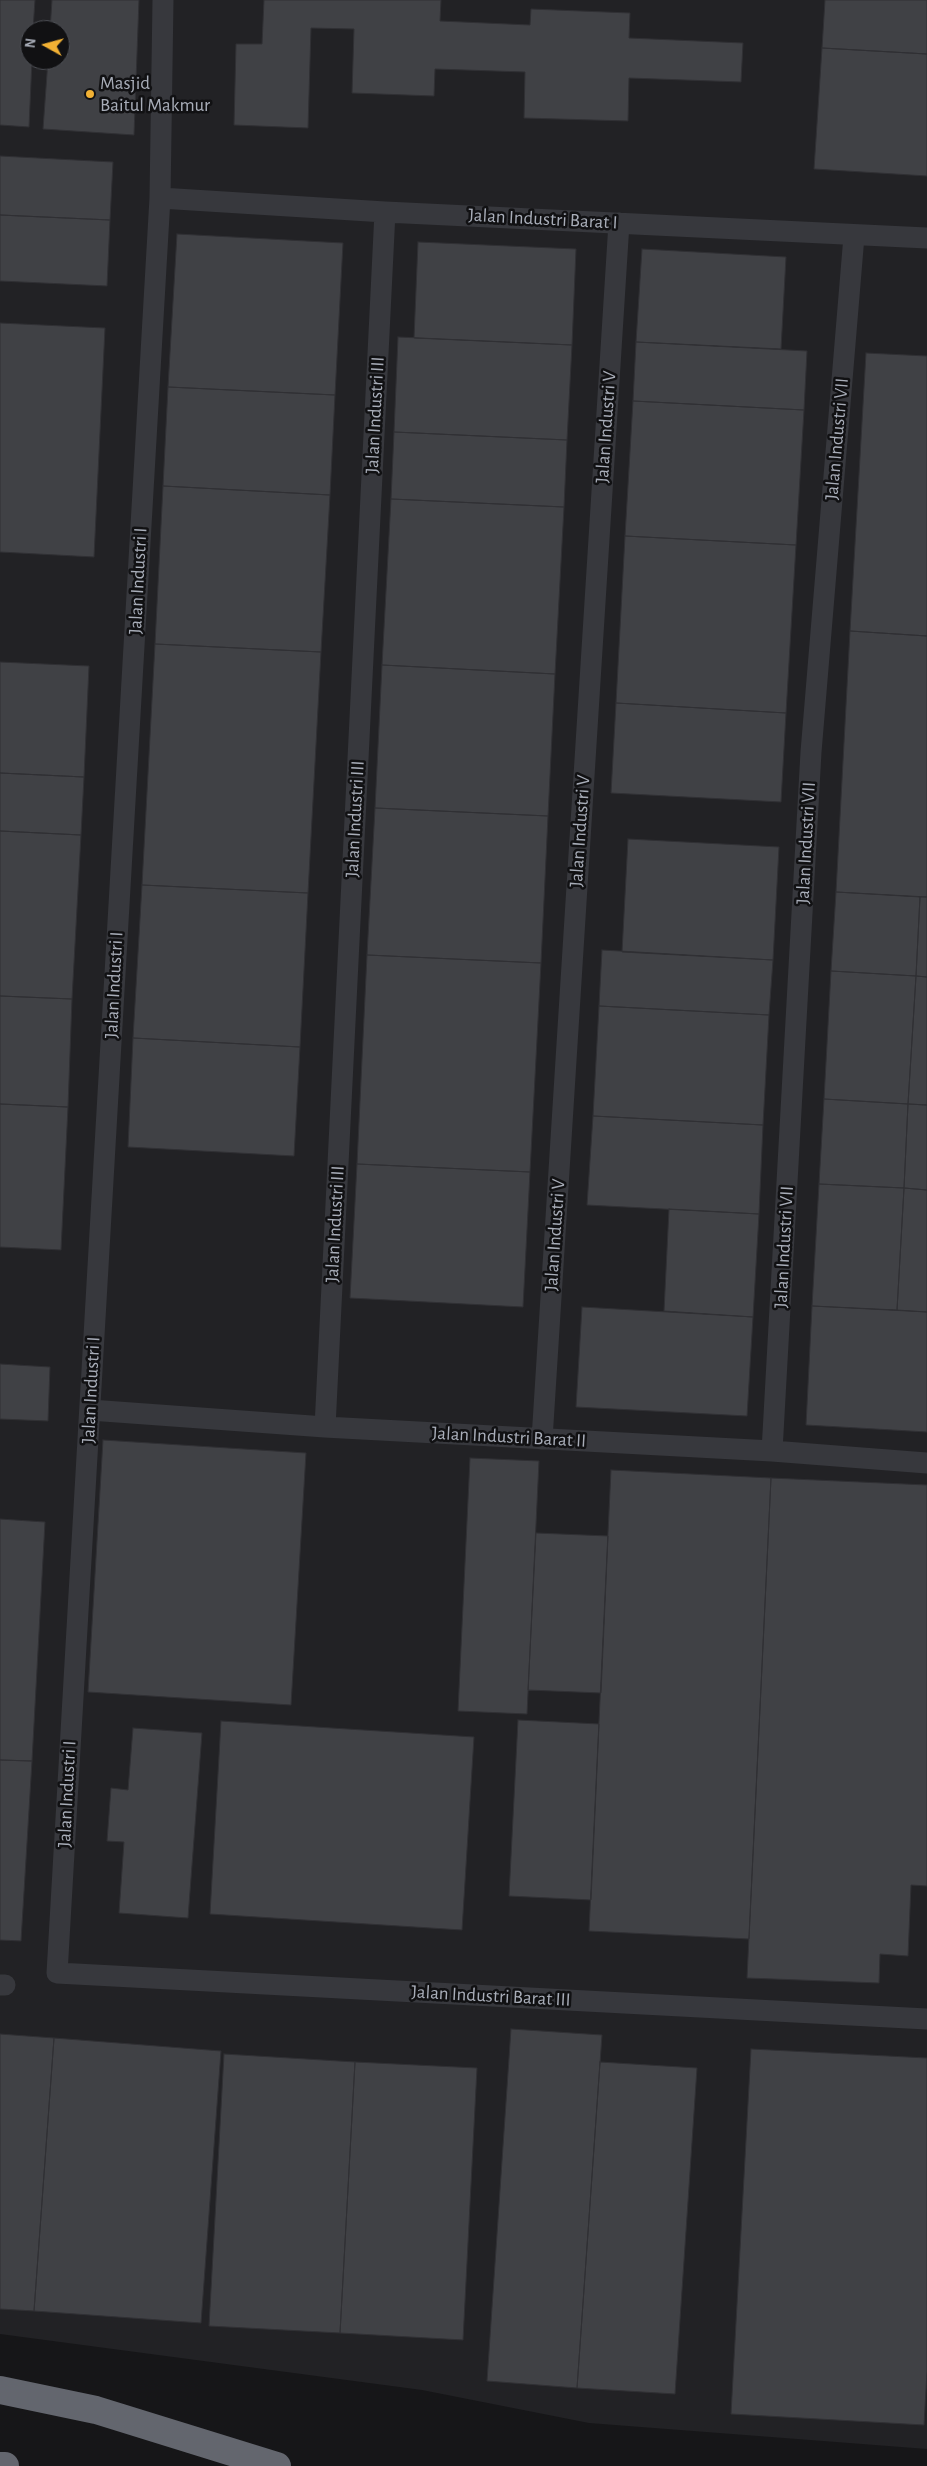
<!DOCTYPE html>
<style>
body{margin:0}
#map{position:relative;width:927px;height:2466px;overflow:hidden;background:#161618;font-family:"Alegreya Sans",sans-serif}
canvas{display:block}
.north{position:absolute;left:20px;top:20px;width:50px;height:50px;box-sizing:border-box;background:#111113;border:1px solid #4d4f55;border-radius:50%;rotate:277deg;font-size:14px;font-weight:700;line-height:20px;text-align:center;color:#a8adb8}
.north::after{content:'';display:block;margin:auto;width:18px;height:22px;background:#f2b134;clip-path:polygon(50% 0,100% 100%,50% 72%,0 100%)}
</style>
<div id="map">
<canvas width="927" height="2466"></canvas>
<div class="north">N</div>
</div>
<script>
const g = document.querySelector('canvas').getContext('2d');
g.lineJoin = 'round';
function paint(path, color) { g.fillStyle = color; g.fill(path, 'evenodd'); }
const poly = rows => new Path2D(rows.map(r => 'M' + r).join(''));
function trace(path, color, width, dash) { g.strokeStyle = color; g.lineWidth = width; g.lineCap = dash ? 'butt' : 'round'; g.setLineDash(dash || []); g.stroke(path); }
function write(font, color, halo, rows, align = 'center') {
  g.font = font + ' "Alegreya Sans",sans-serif'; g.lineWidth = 5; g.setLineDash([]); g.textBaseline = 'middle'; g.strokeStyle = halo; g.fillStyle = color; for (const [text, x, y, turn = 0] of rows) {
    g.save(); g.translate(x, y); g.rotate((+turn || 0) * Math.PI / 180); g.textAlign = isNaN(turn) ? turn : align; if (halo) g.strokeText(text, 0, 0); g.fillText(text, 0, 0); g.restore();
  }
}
paint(poly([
 [0,0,927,0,927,2449,589,2423,422,2390,0,2334],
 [30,30,60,30,60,60,30,60]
]), '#222225');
const building = poly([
 [0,0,35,0,33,30,30,30,30,60,32,60,29,127,0,125,0,0],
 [52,0,139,0,134,135,43,129,48,60,60,60,60,30,50,30,52,0],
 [264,0,441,0,440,21,530,25,531,9,630,13,629,38,743,43,741,82,629,78,628,121,524,118,525,72,435,69,434,96,352,93,354,29,311,28,308,128,234,125,236,44,262,44,264,0],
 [825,0,927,0,927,54,822,48,825,0],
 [822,48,927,54,927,176,814,169,822,48],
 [0,156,113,162,110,220,0,215,0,156],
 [0,215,110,220,107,286,0,281,0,215],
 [177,234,343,243,335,395,168,387,177,234],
 [418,242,576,249,572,345,414,338,418,242],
 [642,249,786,257,781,349,636,342,642,249],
 [0,323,105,328,94,557,0,552,0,323],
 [398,337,572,345,567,440,394,432,398,337],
 [636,342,807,351,804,410,633,401,636,342],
 [866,353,927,356,927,636,850,631,866,353],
 [168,387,335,395,330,495,163,486,168,387],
 [633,401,804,410,796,545,625,536,633,401],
 [394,432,567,440,564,507,391,499,394,432],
 [163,486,330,495,321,652,155,644,163,486],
 [391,499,564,507,555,674,382,665,391,499],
 [625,536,796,545,786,713,616,703,625,536],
 [850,631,927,636,927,897,836,892,850,631],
 [155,644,321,652,308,893,142,885,155,644],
 [0,662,89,666,84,777,0,773,0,662],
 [382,665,555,674,548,816,375,808,382,665],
 [616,703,786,713,781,802,611,793,616,703],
 [0,773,84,777,81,835,0,831,0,773],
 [375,808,548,816,541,963,367,955,375,808],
 [0,831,81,835,72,999,0,996,0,831],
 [628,839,779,847,773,960,622,952,628,839],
 [142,885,308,893,300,1047,133,1038,142,885],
 [836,892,920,897,916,976,831,971,836,892],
 [920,897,927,897,927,977,916,976,920,897],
 [602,950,773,960,769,1015,599,1006,602,950],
 [367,955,541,963,530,1172,357,1164,367,955],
 [831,971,916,976,908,1104,824,1099,831,971],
 [916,976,927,977,927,1105,908,1104,916,976],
 [0,996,72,999,68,1107,0,1104,0,996],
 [599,1006,769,1015,763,1125,593,1116,599,1006],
 [133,1038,300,1047,294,1156,128,1147,133,1038],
 [824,1099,908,1104,904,1188,819,1184,824,1099],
 [0,1104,68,1107,61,1250,0,1247,0,1104],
 [908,1104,927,1105,927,1190,904,1188,908,1104],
 [593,1116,763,1125,759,1214,587,1205,593,1116],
 [357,1164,530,1172,523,1307,350,1298,357,1164],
 [819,1184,904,1188,897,1310,812,1306,819,1184],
 [904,1188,927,1190,927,1312,897,1310,904,1188],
 [669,1209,759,1214,753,1317,664,1311,669,1209],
 [812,1306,927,1312,927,1432,806,1425,812,1306],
 [582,1307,753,1317,747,1416,576,1407,582,1307],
 [0,1364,50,1367,48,1421,0,1419,0,1364],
 [103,1440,306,1453,291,1705,88,1692,103,1440],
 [470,1458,539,1461,527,1714,458,1711,470,1458],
 [611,1470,771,1478,749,1939,589,1931,611,1470],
 [771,1478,927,1485,927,1886,911,1885,908,1956,880,1954,879,1983,747,1978,771,1478],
 [0,1519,45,1522,32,1761,0,1760,0,1519],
 [536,1533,608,1536,601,1693,528,1690,536,1533],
 [518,1720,599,1724,591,1900,509,1896,518,1720],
 [221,1721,474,1737,462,1930,210,1914,221,1721],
 [133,1728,202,1733,188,1918,119,1913,124,1842,107,1841,111,1788,128,1790,133,1728],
 [0,1760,32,1761,21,1941,0,1940,0,1760],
 [511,2029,602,2035,577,2388,487,2381,511,2029],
 [0,2034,54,2038,34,2311,0,2309,0,2034],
 [54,2038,221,2051,201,2323,34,2311,54,2038],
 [751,2049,927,2058,927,2372,924,2425,731,2414,751,2049],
 [224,2054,355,2062,340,2333,209,2326,224,2054],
 [355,2062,477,2068,463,2340,340,2333,355,2062],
 [600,2062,697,2068,675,2394,577,2388,600,2062]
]);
paint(building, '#404145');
trace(building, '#303034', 1);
trace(poly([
 [163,0,160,198,57,1973,927,2019],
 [160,198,385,212,927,238],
 [90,1410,325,1427,772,1451,927,1463],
 [325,1427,385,212],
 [542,1439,619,223],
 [772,1451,811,752,854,236],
 [0,1985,5,1985]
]), '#37383d', 21);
trace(poly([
 [0,2390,96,2410,277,2466],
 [0,2466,5,2466]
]), '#63666e', 28);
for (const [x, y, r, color] of [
 [90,94,5,"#f2b134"]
]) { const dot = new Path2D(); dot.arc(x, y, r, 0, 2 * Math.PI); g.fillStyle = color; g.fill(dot); trace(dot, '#111113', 2); }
write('19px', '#a8adb8', '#111113', [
 ["Masjid",100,83],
 ["Baitul Makmur",100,105]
], 'left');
write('19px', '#a8adb8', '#111113', [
 ["Jalan Industri Barat I",543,219,3],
 ["Jalan Industri III",375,415,-87],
 ["Jalan Industri V",606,427,-86],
 ["Jalan Industri VII",837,439,-85],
 ["Jalan Industri I",138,581,-87],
 ["Jalan Industri III",355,819,-87],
 ["Jalan Industri V",580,831,-86],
 ["Jalan Industri VII",806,843,-87],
 ["Jalan Industri I",114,985,-87],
 ["Jalan Industri III",335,1224,-87],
 ["Jalan Industri V",555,1235,-86],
 ["Jalan Industri VII",784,1247,-87],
 ["Jalan Industri I",91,1390,-87],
 ["Jalan Industri Barat II",509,1437,3],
 ["Jalan Industri I",67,1794,-87],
 ["Jalan Industri Barat III",491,1996,3]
]);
</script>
